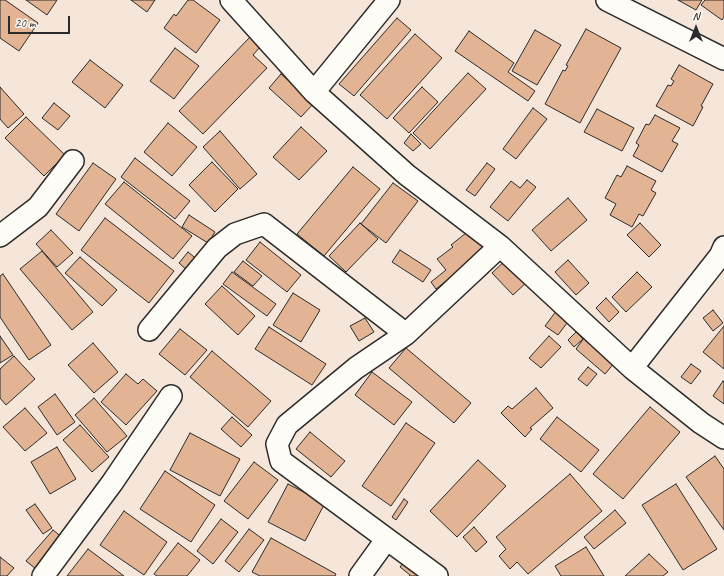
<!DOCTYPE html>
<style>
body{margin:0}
#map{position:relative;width:724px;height:576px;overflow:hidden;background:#f5e6d9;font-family:Caveat,sans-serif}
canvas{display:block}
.north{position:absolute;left:676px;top:8px;width:40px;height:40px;-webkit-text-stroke:3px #fdfcf7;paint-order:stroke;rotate:0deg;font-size:11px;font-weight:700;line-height:16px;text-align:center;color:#2b2b2b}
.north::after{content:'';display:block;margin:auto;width:14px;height:18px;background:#2b2b2b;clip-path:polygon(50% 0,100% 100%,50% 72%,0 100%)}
.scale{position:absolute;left:8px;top:16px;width:62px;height:18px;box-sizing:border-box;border:2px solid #2b2b2b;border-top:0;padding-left:5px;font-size:12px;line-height:14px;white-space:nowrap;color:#2b2b2b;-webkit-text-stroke:3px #fdfcf7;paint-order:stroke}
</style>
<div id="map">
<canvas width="724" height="576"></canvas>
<div class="north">N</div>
<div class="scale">20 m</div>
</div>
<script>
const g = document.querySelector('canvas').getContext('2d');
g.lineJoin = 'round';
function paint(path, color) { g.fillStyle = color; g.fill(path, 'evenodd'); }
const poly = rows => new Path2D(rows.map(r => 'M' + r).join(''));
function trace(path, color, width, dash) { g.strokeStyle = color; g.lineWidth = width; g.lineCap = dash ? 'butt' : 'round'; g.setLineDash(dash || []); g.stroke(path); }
const building = poly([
 [0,0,5,0,38,23,19,51,0,38,0,0],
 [26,0,57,0,47,15,26,0],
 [131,0,155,0,147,12,131,0],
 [188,0,193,0,220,20,196,53,164,28,174,14,176,16,188,0],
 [678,0,702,0,696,10,678,0],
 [705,0,724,0,724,17,722,20,701,5,705,0],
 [397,18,411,30,354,96,339,84,397,18],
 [586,29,621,48,580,123,545,104,563,70,565,71,568,66,566,65,586,29],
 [535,30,561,45,537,85,512,71,535,30],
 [469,31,514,63,508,72,535,91,528,101,455,51,469,31],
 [415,34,442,58,387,119,360,95,415,34],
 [250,37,260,47,253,55,267,68,203,134,179,111,250,37],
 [175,48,199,66,174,99,150,81,175,48],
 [90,60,123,85,105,108,72,82,90,60],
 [679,65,713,84,701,106,703,107,693,126,656,106,668,85,671,86,674,81,671,79,679,65],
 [468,73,486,89,430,149,413,133,468,73],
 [281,74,314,103,301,117,269,88,281,74],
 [0,87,24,114,8,128,0,119,0,87],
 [422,87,438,102,409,133,393,118,422,87],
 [54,103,70,116,58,130,42,118,54,103],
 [533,108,547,119,516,159,503,149,533,108],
 [597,109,634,128,622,151,584,132,597,109],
 [655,115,680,128,672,141,678,144,662,172,633,156,639,145,636,143,646,124,649,125,655,115],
 [26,117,65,155,44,176,5,138,26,117],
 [168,123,197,147,172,176,144,152,168,123],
 [301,127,327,151,299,180,273,157,301,127],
 [220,131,257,174,240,189,203,147,220,131],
 [411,134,421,144,413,151,404,143,411,134],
 [135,158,190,201,175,219,121,177,135,158],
 [212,162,238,189,215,212,189,185,212,162],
 [93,163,116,179,79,231,56,214,93,163],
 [487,163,495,169,475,196,466,190,487,163],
 [627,166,656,181,651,190,656,193,643,216,639,214,632,227,610,215,616,204,605,198,617,175,621,177,627,166],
 [353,167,380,189,324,256,297,234,353,167],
 [527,180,536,187,508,221,490,207,511,181,520,188,527,180],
 [124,182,192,236,173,259,105,204,124,182],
 [393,183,418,201,386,243,361,224,393,183],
 [568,198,587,220,551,251,532,230,568,198],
 [189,215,215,232,208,243,182,227,189,215],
 [105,218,174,271,149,303,81,250,105,218],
 [360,223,378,239,346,272,329,256,360,223],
 [640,223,661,245,649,257,627,235,640,223],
 [471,229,490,246,436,289,431,282,446,270,437,259,453,247,451,245,471,229],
 [51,230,73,253,57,267,36,244,51,230],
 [260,242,301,275,287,292,246,260,260,242],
 [400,250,431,270,423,282,392,262,400,250],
 [42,251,93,312,72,330,20,269,42,251],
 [188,252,199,261,189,272,179,263,188,252],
 [80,257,117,290,102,306,65,273,80,257],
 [508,258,528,281,513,295,492,273,508,258],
 [568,260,589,283,576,295,555,272,568,260],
 [243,261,262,276,253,286,234,272,243,261],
 [232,272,276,304,267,316,223,284,232,272],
 [637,272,652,287,626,312,612,297,637,272],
 [3,274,51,345,29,360,0,317,0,276,3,274],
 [222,286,255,316,238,335,205,304,222,286],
 [293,293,320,310,301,342,273,325,293,293],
 [606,298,619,312,609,322,596,308,606,298],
 [557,310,570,319,558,335,545,326,557,310],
 [713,310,723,323,713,331,703,318,713,310],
 [365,318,374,332,359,341,350,326,365,318],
 [724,326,724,369,703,352,724,326],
 [269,327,326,364,312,385,255,349,269,327],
 [180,329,207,350,185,375,159,354,180,329],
 [576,332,583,339,574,347,568,340,576,332],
 [0,336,13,355,0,363,0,336],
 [549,336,561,347,541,368,529,358,549,336],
 [584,338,615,362,605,374,576,349,584,338],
 [93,343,118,372,94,393,68,365,93,343],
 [406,348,471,403,454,423,389,368,406,348],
 [212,351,271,401,248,427,190,377,212,351],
 [14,356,35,379,6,405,0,398,0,369,14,356],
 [691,364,701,371,691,384,681,377,691,364],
 [588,367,597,374,587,386,578,379,588,367],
 [372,372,412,402,394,425,355,395,372,372],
 [126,374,138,384,143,379,157,391,126,425,101,402,126,374],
 [723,381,724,382,724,404,713,396,723,381],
 [536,388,553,408,530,428,532,429,525,437,501,413,508,406,512,409,536,388],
 [55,394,75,422,57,435,38,407,55,394],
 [94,398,127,436,107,452,75,415,94,398],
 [650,407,680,432,623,499,593,474,650,407],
 [25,408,47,433,25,451,3,427,25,408],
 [232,417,252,435,241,447,221,429,232,417],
 [557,417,599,450,581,472,540,439,557,417],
 [406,423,435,443,391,506,362,486,406,423],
 [80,425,109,457,92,472,63,440,80,425],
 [310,432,345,461,331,477,296,449,310,432],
 [190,433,240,459,220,496,170,470,190,433],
 [57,447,76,479,50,494,31,462,57,447],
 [715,456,724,469,724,530,686,477,715,456],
 [478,460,506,486,457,537,430,511,478,460],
 [254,462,278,480,248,519,224,501,254,462],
 [165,471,215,505,191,542,140,509,165,471],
 [570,474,602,511,528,574,517,562,510,569,499,556,506,549,496,537,570,474],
 [288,484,325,503,305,541,268,522,288,484],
 [676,484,717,549,683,570,642,505,676,484],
 [404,499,408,502,396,520,392,517,404,499],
 [35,504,52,528,43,534,26,510,35,504],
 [615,510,626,523,594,549,584,537,615,510],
 [124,511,167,542,144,575,100,545,124,511],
 [221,519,238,532,213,564,197,551,221,519],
 [474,527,487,542,476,552,463,537,474,527],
 [249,529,264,540,239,572,225,561,249,529],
 [53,530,63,538,36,569,26,561,53,530],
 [271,538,336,574,335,576,260,576,252,572,271,538],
 [178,543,200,560,187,576,157,576,154,574,178,543],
 [586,547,604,576,561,576,555,566,586,547],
 [88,549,124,576,67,576,88,549],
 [649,554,668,572,663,576,625,576,649,554],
 [408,556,423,576,409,576,410,575,400,567,408,556],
 [0,557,14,568,7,576,0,576,0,557]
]);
paint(building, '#e3b494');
trace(building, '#2b2b2b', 1);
const street = poly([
 [231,0,314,92,407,175,500,246,632,368,701,423,724,438],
 [607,0,724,59],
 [314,92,389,0],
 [0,236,38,207,73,161],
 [149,330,217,248,235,234,264,224,406,334],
 [632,368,720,256,724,247],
 [43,576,112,483,171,396],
 [360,576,386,540],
 [437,576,281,461,277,444,287,425,356,368,406,334,500,246]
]);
trace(street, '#2b2b2b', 24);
trace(street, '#fdfcf7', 21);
</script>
